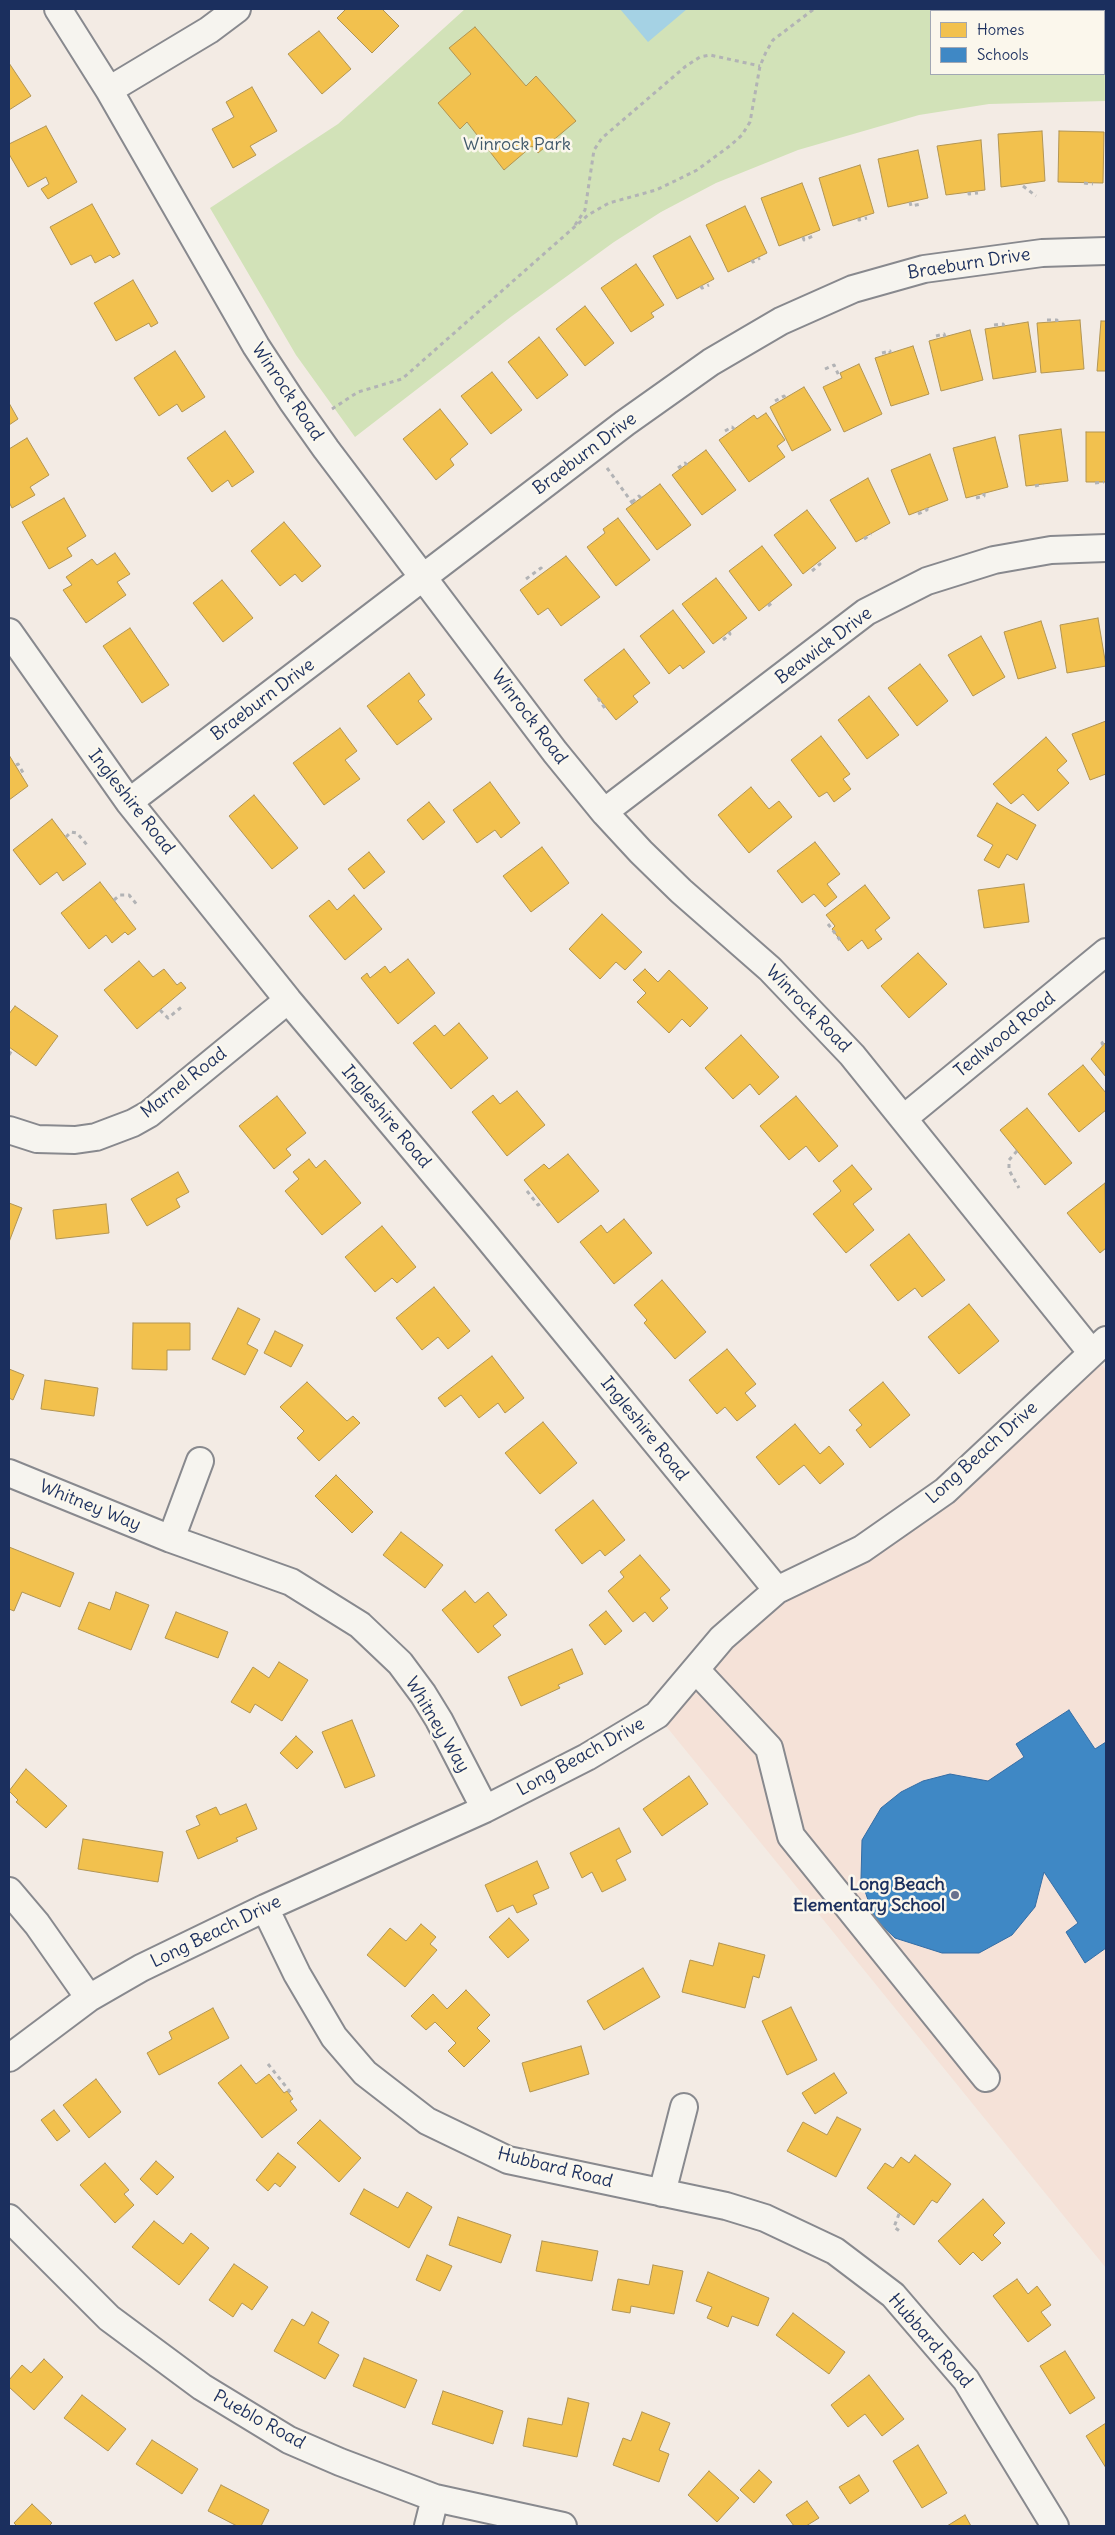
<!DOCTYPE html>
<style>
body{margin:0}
#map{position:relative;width:1115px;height:2535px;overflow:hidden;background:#f3ebe4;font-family:Delius,sans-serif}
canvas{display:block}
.frame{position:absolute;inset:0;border:10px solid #1b2f5e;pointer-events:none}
.legend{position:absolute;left:930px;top:10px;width:175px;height:65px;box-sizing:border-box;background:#fbf7ec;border:1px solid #a1a7b3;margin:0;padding:6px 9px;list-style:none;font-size:15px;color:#1b2f5e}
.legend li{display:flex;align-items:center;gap:10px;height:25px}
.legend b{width:25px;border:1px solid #a1a7b3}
</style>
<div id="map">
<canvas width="1115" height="2535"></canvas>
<div class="frame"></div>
<ul class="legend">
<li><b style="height:14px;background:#f2c14e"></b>Homes</li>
<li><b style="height:14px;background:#3f88c5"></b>Schools</li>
</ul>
</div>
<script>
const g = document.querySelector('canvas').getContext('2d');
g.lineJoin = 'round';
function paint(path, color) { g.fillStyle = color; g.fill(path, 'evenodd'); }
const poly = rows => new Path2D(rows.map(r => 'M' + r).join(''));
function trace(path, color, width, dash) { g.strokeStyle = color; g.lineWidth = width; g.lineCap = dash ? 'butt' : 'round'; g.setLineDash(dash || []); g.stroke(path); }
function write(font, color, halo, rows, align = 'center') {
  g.font = font + ' Delius,sans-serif'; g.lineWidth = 5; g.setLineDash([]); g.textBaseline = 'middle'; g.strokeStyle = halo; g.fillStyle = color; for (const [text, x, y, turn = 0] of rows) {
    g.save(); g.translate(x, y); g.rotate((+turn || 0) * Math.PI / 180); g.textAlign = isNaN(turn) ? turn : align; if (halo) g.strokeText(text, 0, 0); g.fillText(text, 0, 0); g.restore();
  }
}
paint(poly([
 [1092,1353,1106,1370,1106,2268,657,1715,723,1638,862,1549]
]), '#f5e2d8');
paint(poly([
 [465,9,1106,9,1106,101,989,104,919,115,798,150,716,183,661,212,614,242,512,316,355,437,296,355,210,208,338,124],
 [931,11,1104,11,1104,74,931,74]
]), '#d2e2b8');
paint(poly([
 [620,9,687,9,648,42]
]), '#a5d2e4');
const homes = poly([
 [346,9,382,9,399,26,372,53,337,18,346,9],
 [475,27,526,86,536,76,576,121,538,153,532,146,504,170,467,122,460,129,438,103,471,74,449,48,475,27],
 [319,31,351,69,322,94,288,54,319,31],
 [9,63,31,96,9,110,9,63],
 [252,87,277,131,250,146,256,155,233,168,212,129,234,117,226,102,252,87],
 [46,126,77,182,48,199,41,189,49,184,46,177,28,187,9,154,9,144,46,126],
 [1042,131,1045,181,1001,187,998,134,1042,131],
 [1059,131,1104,132,1103,183,1058,182,1059,131],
 [981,140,985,190,946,195,937,146,981,140],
 [918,150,928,198,888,207,878,159,918,150],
 [860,165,874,213,833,226,819,178,860,165],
 [802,183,820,230,779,246,761,198,802,183],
 [92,204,120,254,113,258,110,255,95,263,91,255,71,265,50,227,92,204],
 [745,206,767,253,728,272,706,225,745,206],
 [690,236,714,279,677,299,653,256,690,236],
 [636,264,664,305,651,313,654,317,631,332,601,288,636,264],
 [133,280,158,323,151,327,149,323,116,341,94,303,133,280],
 [585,306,614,343,585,366,556,329,585,306],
 [1080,320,1084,369,1041,373,1037,323,1080,320],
 [1101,321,1106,321,1106,371,1097,371,1101,321],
 [1028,322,1036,372,993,379,985,329,1028,322],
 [970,330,983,380,941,391,929,341,970,330],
 [539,337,568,375,537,399,508,362,539,337],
 [913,346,929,394,891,406,875,358,913,346],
 [175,351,205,397,182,412,177,404,159,416,134,378,175,351],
 [859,364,882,414,844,432,823,387,842,378,840,373,859,364],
 [492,372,522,410,491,434,461,396,492,372],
 [804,387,831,430,792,451,770,407,804,387],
 [9,403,18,419,9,425,9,403],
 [440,409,468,444,450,459,454,465,436,480,403,439,440,409],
 [766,413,785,440,777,446,785,457,749,482,719,440,754,415,757,419,766,413],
 [1061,429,1068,481,1026,486,1019,435,1061,429],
 [225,431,254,472,232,487,228,480,212,492,187,458,225,431],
 [1086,432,1106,432,1106,482,1086,482,1086,432],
 [995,437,1008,487,966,498,953,448,995,437],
 [27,438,49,475,30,487,35,495,12,508,9,502,9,449,27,438],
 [706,450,736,490,702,515,672,475,706,450],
 [930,454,948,500,909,515,891,470,930,454],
 [868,478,890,523,856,542,830,500,868,478],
 [660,484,691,525,657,550,626,509,660,484],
 [64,498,86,536,67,548,72,556,49,569,22,522,64,498],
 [807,510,836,548,803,574,774,535,807,510],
 [618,518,650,560,616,586,587,547,605,533,603,529,618,518],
 [284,522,321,566,302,582,295,574,280,586,251,551,284,522],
 [762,546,792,585,759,611,729,571,762,546],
 [115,553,130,574,117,582,126,595,86,623,63,590,72,585,66,577,92,559,97,565,115,553],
 [566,556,600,597,561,626,548,608,538,615,520,590,566,556],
 [716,578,747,618,713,644,682,604,716,578],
 [222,580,253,618,223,642,193,603,222,580],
 [673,610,705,652,683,669,680,665,669,674,640,636,673,610],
 [1098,618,1106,666,1067,673,1060,625,1098,618],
 [1041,621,1056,668,1018,679,1004,632,1041,621],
 [130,628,169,685,142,703,103,646,130,628],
 [981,636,1005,677,973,696,948,655,981,636],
 [624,649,650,683,633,696,638,702,616,720,584,680,624,649],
 [920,664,948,701,917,726,888,688,920,664],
 [409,673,425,695,418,701,432,719,397,745,367,706,409,673],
 [869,696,899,735,867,759,838,720,869,696],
 [1106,721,1106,774,1090,780,1072,734,1106,721],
 [340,728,357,751,345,760,360,779,324,805,293,763,340,728],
 [821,736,850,774,843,779,851,789,834,802,827,792,819,797,791,760,821,736],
 [1046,737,1067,761,1057,770,1069,783,1038,811,1023,794,1011,804,993,784,1046,737],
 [9,755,28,786,9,800,9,755],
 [490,782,520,823,501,838,495,830,477,843,453,810,490,782],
 [751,787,769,809,779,801,792,817,749,853,718,815,751,787],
 [254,795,298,848,272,869,229,816,254,795],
 [429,802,445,822,423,840,407,820,429,802],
 [997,803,1036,825,1017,860,1007,854,999,868,984,860,993,845,977,836,997,803],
 [52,819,86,864,63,881,57,872,40,885,13,850,52,819],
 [815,842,840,874,827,884,837,897,825,907,814,894,802,903,777,871,815,842],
 [542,847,569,883,531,912,503,876,542,847],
 [369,852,385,872,364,889,348,869,369,852],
 [100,882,136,929,128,935,125,932,112,943,106,935,89,949,61,913,100,882],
 [1024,884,1029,922,984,928,978,890,1024,884],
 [865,885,890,918,875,930,882,939,868,949,862,940,848,951,832,929,835,926,826,915,865,885],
 [354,895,382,929,345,960,309,916,329,900,337,910,354,895],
 [602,914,642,952,625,970,616,962,600,979,569,949,602,914],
 [918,953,947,984,909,1018,881,986,918,953],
 [408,959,435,993,398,1024,361,978,367,973,370,978,385,966,390,973,408,959],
 [139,961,153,977,164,969,177,985,181,982,186,988,137,1029,104,990,139,961],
 [645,969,658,982,669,970,708,1008,690,1027,682,1019,669,1033,637,1002,646,993,633,980,645,969],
 [15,1006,58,1036,36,1066,9,1047,9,1014,15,1006],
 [459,1023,488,1058,451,1089,413,1043,435,1025,444,1036,459,1023],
 [741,1035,779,1077,759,1095,750,1084,733,1099,705,1068,741,1035],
 [1106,1042,1106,1077,1091,1059,1106,1042],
 [1083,1065,1106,1093,1106,1110,1079,1132,1048,1094,1083,1065],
 [517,1091,545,1125,507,1156,472,1112,493,1095,500,1104,517,1091],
 [277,1096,306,1133,286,1149,291,1155,274,1169,239,1126,277,1096],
 [796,1096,838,1146,819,1162,806,1146,789,1160,760,1126,796,1096],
 [1027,1108,1072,1163,1045,1185,1000,1130,1027,1108],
 [568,1154,599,1191,558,1223,524,1180,544,1164,549,1169,568,1154],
 [309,1159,316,1168,325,1160,361,1203,322,1235,285,1191,299,1179,293,1172,309,1159],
 [852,1165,872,1189,853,1204,874,1230,846,1253,813,1214,841,1191,833,1181,852,1165],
 [178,1172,189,1192,176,1199,180,1207,147,1226,131,1199,178,1172],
 [1105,1183,1106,1248,1100,1253,1067,1213,1105,1183],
 [9,1203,22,1208,9,1242,9,1203],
 [106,1204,109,1233,56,1239,53,1210,106,1204],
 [624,1219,652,1253,614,1284,580,1242,601,1225,607,1233,624,1219],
 [382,1226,416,1267,397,1283,392,1278,375,1292,345,1257,382,1226],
 [909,1234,945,1280,922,1297,915,1288,898,1301,870,1265,909,1234],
 [662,1280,706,1332,675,1359,644,1323,647,1320,634,1305,662,1280],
 [434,1287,470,1331,448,1349,438,1337,422,1350,396,1318,434,1287],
 [969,1304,999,1341,959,1374,928,1337,969,1304],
 [238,1308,260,1319,247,1344,258,1350,245,1375,212,1359,238,1308],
 [133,1323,190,1323,190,1350,167,1350,167,1370,132,1369,133,1323],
 [275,1331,303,1345,291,1367,264,1353,275,1331],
 [727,1349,756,1384,745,1393,756,1406,737,1421,725,1407,717,1414,689,1380,727,1349],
 [492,1356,524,1398,505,1413,498,1403,479,1418,461,1395,445,1407,438,1398,492,1356],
 [9,1369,24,1375,13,1400,9,1398,9,1369],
 [45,1380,98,1388,94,1416,41,1409,45,1380],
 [307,1382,347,1421,353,1416,360,1423,319,1461,297,1438,304,1431,280,1407,307,1382],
 [883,1382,910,1415,870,1448,856,1430,862,1425,849,1410,883,1382],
 [543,1422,577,1463,540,1494,505,1453,543,1422],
 [795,1424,820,1454,829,1446,844,1464,820,1484,804,1465,779,1485,756,1457,795,1424],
 [336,1475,373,1512,352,1533,315,1496,336,1475],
 [593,1500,625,1540,605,1556,600,1550,582,1564,555,1530,593,1500],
 [401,1532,443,1565,425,1588,383,1555,401,1532],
 [9,1547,74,1573,60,1607,22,1592,14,1611,9,1609,9,1547],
 [640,1555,670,1590,660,1598,668,1608,653,1622,645,1612,633,1622,608,1591,624,1577,620,1572,640,1555],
 [465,1591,475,1603,488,1592,507,1615,493,1626,501,1635,478,1653,442,1610,465,1591],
 [116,1592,149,1605,131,1650,78,1629,89,1602,110,1610,116,1592],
 [606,1611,622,1631,605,1645,589,1625,606,1611],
 [176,1612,228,1632,218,1658,165,1638,176,1612],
 [572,1649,583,1674,558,1685,560,1688,521,1706,508,1677,572,1649],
 [279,1662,308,1680,282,1721,255,1704,250,1713,231,1702,253,1667,269,1678,279,1662],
 [352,1720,375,1776,345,1788,322,1732,352,1720],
 [296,1736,313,1752,297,1769,280,1753,296,1736],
 [26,1769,67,1806,46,1828,16,1802,18,1800,9,1791,26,1769],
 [689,1776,708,1804,662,1836,643,1809,689,1776],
 [246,1804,257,1829,236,1838,238,1841,198,1859,186,1831,200,1825,196,1816,216,1807,220,1815,246,1804],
 [619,1828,631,1852,616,1860,626,1880,602,1892,592,1872,582,1878,570,1853,619,1828],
 [83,1839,163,1852,158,1882,78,1869,83,1839],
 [537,1861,549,1888,533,1895,537,1904,517,1913,513,1905,497,1912,485,1885,537,1861],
 [509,1918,529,1940,508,1958,489,1937,509,1918],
 [421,1924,436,1937,430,1944,437,1950,405,1987,367,1955,390,1928,406,1941,421,1924],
 [719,1943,765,1955,759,1978,753,1976,745,2008,682,1992,690,1960,713,1966,719,1943],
 [643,1968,660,1997,604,2030,587,2001,643,1968],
 [466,1990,490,2015,477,2028,490,2041,464,2067,448,2051,456,2043,435,2022,426,2030,411,2016,433,1994,447,2009,466,1990],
 [791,2007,817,2060,787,2075,762,2021,791,2007],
 [213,2008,229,2038,159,2075,147,2053,172,2039,169,2032,213,2008],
 [581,2046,589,2074,530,2092,522,2063,581,2046],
 [241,2065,256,2084,269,2074,284,2093,287,2091,293,2099,290,2101,297,2110,262,2138,218,2083,241,2065],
 [834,2073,847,2093,815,2114,802,2093,834,2073],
 [96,2079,121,2112,89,2138,63,2105,96,2079],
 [54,2110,70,2131,57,2141,41,2120,54,2110],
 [837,2117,861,2129,836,2177,787,2151,803,2122,827,2135,837,2117],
 [320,2120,361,2158,339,2182,297,2143,320,2120],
 [278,2153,296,2167,280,2187,275,2183,268,2191,256,2180,278,2153],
 [915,2155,951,2184,937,2203,932,2200,914,2225,867,2188,885,2163,893,2168,901,2157,909,2163,915,2155],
 [156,2161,174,2177,157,2195,140,2179,156,2161],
 [105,2163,129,2190,124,2194,134,2205,115,2223,80,2185,105,2163],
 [364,2189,398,2208,407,2192,432,2207,409,2248,350,2214,364,2189],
 [983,2199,1005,2223,993,2235,1001,2243,982,2261,973,2252,960,2265,938,2241,983,2199],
 [458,2217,511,2235,501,2263,449,2245,458,2217],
 [154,2221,183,2244,191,2233,209,2248,179,2285,132,2247,154,2221],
 [542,2241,598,2251,592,2281,536,2271,542,2241],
 [427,2255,452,2266,440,2291,416,2280,427,2255],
 [234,2264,268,2287,252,2310,242,2303,233,2317,209,2300,234,2264],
 [653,2265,683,2271,674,2314,631,2306,630,2313,612,2310,618,2279,649,2285,653,2265],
 [708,2272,769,2298,758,2326,732,2316,728,2327,707,2318,712,2307,696,2301,708,2272],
 [1017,2279,1028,2294,1037,2286,1051,2305,1041,2312,1051,2325,1028,2342,993,2296,1017,2279],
 [312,2312,329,2322,318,2343,339,2355,325,2379,274,2351,292,2319,304,2326,312,2312],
 [793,2313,845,2352,829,2374,776,2335,793,2313],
 [1065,2351,1095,2398,1070,2414,1040,2366,1065,2351],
 [364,2358,417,2380,405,2408,353,2386,364,2358],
 [44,2359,63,2377,34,2410,9,2387,9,2380,22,2365,31,2373,44,2359],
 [869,2375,904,2419,882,2436,865,2414,848,2427,831,2405,869,2375],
 [443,2391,503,2411,493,2444,432,2424,443,2391],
 [82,2395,126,2429,108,2451,64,2418,82,2395],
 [568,2398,589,2403,577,2457,523,2446,528,2418,562,2425,568,2398],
 [642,2412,670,2423,659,2450,669,2454,659,2482,613,2465,623,2438,631,2441,642,2412],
 [1106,2423,1106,2468,1086,2436,1106,2423],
 [152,2440,198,2469,182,2494,136,2464,152,2440],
 [918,2445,947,2493,922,2508,893,2461,918,2445],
 [759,2470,772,2482,754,2503,740,2490,759,2470],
 [709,2471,739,2498,717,2522,688,2495,709,2471],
 [859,2475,869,2491,850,2504,839,2487,859,2475],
 [221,2485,269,2510,261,2526,237,2526,208,2511,221,2485],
 [807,2501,819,2518,806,2526,794,2526,786,2515,807,2501],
 [32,2504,52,2523,49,2526,17,2526,14,2523,32,2504],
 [965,2515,971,2526,947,2526,965,2515]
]);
paint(homes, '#f2c14e');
trace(homes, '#b29553', 1);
const schools = poly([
 [1069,1710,1095,1749,1106,1742,1106,1948,1085,1963,1066,1932,1078,1923,1044,1872,1035,1907,1012,1935,979,1953,942,1953,895,1938,874,1918,861,1879,862,1840,881,1808,901,1792,923,1781,950,1774,988,1781,1024,1757,1016,1744,1069,1710]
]);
paint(schools, '#3f88c5');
trace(schools, '#346da6', 1);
const minor = poly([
 [58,9,109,90,256,346,292,401,326,449,555,752,604,812,641,852,681,891,770,969,852,1055,1092,1353],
 [109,90,209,30,237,9],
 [9,632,129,802,288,1000,483,1232,777,1590],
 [129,802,625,423,711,362,781,321,853,289,924,269,1042,253,1106,251],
 [604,812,866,612,927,581,994,560,1051,550,1106,548],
 [904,1118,1106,952],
 [9,1130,37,1139,75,1140,96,1137,133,1123,149,1114,288,1000],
 [9,1473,171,1539,291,1582,360,1625,400,1663,423,1694,439,1720,485,1809],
 [171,1539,200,1461],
 [696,1670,769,1748,791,1836,986,2078],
 [9,1891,37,1924,89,1998],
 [265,1908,297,1974,334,2037,365,2073,427,2121,508,2160,726,2206,765,2218,835,2251,893,2295,966,2380,1055,2526],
 [9,2058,89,1998,141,1968,265,1908,485,1809,587,1757,657,1715,722,1638,777,1590,862,1549,945,1491,1106,1340],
 [662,2193,684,2107],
 [9,2218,109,2318,202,2387,289,2440,340,2462,435,2498,563,2526],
 [428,2526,435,2498]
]);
trace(minor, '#88898e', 30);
trace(poly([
 [1084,183,1093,184],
 [1023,186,1036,196],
 [969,192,969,194,978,193],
 [910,202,911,206,921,204],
 [859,218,859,220,867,218],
 [575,225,585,210,594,150,602,138,686,66,700,57,710,55,760,66],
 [803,237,804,240,813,236],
 [752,260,753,262,760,258],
 [701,286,702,288,709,285],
 [1047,320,1057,320,1057,322],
 [994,325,1003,324,1004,326],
 [936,336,944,334,945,337],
 [882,353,890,351,890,353],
 [825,369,834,365,840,378],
 [775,401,784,396,785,398],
 [332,409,358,392,402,379,588,215,609,203,656,190,677,180,697,170,731,145,742,135,750,122,760,66,766,52,773,40,814,9],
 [725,431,732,427,734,429],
 [607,468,633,504],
 [678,468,685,463,687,465],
 [1095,483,1104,482],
 [1035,486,1043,484],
 [976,498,984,496,984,493],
 [632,502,639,496,641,498],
 [918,514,927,510,927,508],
 [864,539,871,534],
 [812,571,820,564,818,562],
 [526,579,541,568,544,572],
 [768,606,773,602,772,601],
 [723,640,730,634,729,632],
 [598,698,606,710],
 [16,765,18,764,25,776],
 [66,837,71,832,77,833,87,845],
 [114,900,120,895,129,895,138,906],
 [828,924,840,940],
 [160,1010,168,1018,184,1005],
 [1103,1045,1102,1043,1106,1040],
 [9,1055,12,1050],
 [1017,1151,1009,1160,1009,1170,1019,1188],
 [527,1191,538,1205,542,1202],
 [268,2064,291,2093,290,2095],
 [899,2214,894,2227,901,2232]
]), '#b2b3b5', 3, [4, 4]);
trace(minor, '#f6f4ef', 26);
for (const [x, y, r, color] of [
 [955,1895,5,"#67718d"]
]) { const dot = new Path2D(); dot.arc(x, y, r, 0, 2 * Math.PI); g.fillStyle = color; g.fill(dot); trace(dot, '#fbf7ec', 2); }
write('18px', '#425a6c', '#fbf7ec', [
 ["Winrock Park",517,145]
]);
write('18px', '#1b2f5e', '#fbf7ec', [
 ["Braeburn Drive",969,264,-9],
 ["Winrock Road",287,392,56],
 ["Braeburn Drive",585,454,-37],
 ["Beawick Drive",824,646,-37],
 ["Braeburn Drive",263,700,-37],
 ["Winrock Road",529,717,53],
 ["Ingleshire Road",131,802,52],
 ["Winrock Road",808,1009,46],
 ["Tealwood Road",1005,1035,-39],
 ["Marnel Road",184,1083,-38],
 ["Ingleshire Road",386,1117,50],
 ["Ingleshire Road",644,1429,51],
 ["Long Beach Drive",982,1453,-42],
 ["Whitney Way",90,1506,22],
 ["Whitney Way",437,1725,59],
 ["Long Beach Drive",581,1757,-29],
 ["Long Beach Drive",216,1932,-26],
 ["Hubbard Road",555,2168,14],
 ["Hubbard Road",930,2341,49],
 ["Pueblo Road",259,2420,29]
]);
write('bold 18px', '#1b2f5e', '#fbf7ec', [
 ["Long Beach",945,1885],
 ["Elementary School",945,1906]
], 'right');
</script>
